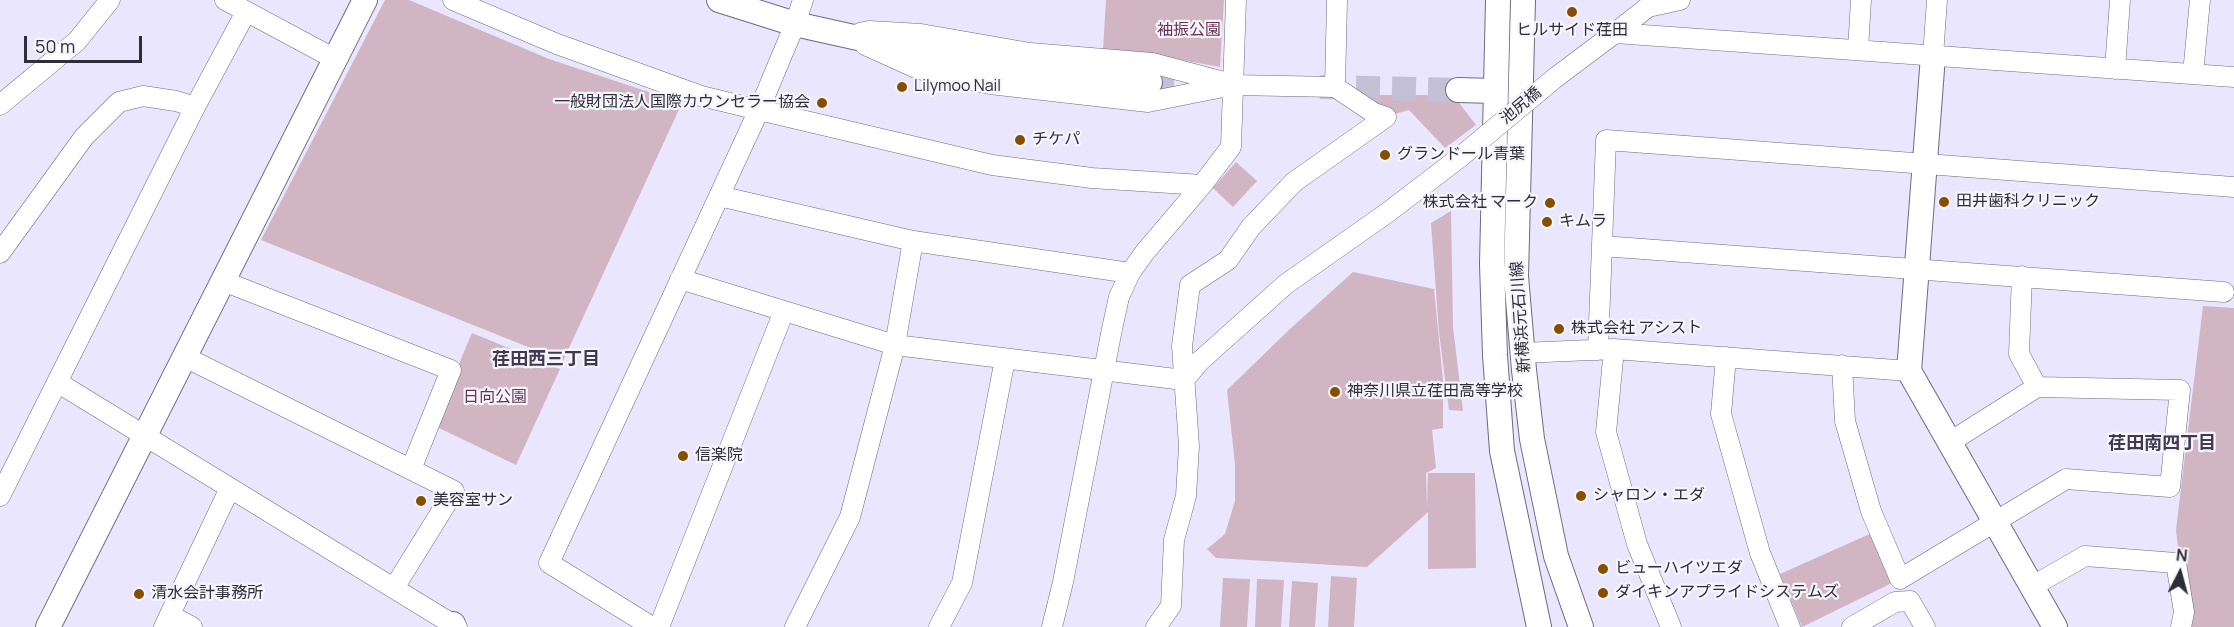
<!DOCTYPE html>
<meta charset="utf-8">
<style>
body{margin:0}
#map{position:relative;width:2234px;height:627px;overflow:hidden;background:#e9e6fd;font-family:Manrope,sans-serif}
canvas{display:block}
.north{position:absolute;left:2150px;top:543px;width:60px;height:60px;-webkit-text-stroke:4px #f6f5fb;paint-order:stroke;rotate:6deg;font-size:16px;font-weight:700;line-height:24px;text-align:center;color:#2e2d38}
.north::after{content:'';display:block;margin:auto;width:21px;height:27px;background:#2e2d38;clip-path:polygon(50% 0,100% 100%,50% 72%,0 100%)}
.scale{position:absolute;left:24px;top:36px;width:118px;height:27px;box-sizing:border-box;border:3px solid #2e2d38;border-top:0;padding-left:8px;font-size:18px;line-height:21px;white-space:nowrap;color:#2e2d38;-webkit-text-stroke:4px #f6f5fb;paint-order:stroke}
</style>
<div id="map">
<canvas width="2234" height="627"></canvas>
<div class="north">N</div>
<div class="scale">50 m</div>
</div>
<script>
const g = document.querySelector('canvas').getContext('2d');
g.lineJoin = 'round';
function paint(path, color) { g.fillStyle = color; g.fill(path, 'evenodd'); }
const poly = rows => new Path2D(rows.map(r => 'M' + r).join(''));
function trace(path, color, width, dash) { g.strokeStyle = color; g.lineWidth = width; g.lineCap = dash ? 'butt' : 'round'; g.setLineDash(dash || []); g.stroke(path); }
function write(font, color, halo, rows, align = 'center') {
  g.font = font + ' Manrope,"Noto Sans JP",sans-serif'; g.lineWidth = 4.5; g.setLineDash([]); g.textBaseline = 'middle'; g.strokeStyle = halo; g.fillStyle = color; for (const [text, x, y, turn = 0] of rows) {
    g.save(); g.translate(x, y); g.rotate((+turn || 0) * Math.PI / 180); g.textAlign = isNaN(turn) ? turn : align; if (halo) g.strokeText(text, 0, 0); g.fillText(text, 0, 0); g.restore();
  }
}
paint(poly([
 [385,0,409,0,549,59,682,103,563,361,261,240],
 [1106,0,1224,0,1220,67,1159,56,1103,50],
 [1373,95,1426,95,1456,99,1476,125,1445,148,1409,110,1387,116,1357,96],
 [1236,162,1257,181,1233,207,1213,188],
 [1451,211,1453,327,1463,411,1449,410,1439,332,1431,223],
 [1353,272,1434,289,1443,381,1443,428,1432,430,1436,468,1426,473,1427,508,1428,473,1475,473,1476,568,1428,569,1428,512,1367,567,1216,558,1207,549,1225,534,1235,501,1235,464,1227,390,1290,329],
 [2203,306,2234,308,2234,627,2185,627,2186,618,2176,530],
 [472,333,560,369,516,465,433,425],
 [1872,533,1892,583,1802,627,1780,574],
 [1331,576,1357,578,1354,627,1328,627],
 [1223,578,1250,579,1247,627,1220,627],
 [1257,579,1284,580,1281,627,1255,627],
 [1292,581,1318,583,1315,627,1289,627]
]), '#d1b5c3');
trace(poly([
 [1150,82,1222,84],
 [1320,87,1458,90]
]), '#c4c1d6', 24, [24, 12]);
const minor = poly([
 [225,0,335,59],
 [453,0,557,44,701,96,759,110,992,165,1092,178,1202,185],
 [860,33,869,31,921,34,1030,53,1152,63,1231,84],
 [1615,33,1648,7,1680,0],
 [865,45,918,69,990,84,1148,102,1233,85,1335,87,1374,113,1386,117,1294,182,1251,227,1228,260,1190,285,1182,346,1189,446,1186,496,1174,540,1171,606,1156,627],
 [1858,50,1861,0],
 [1933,56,1937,0],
 [2115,69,2120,0],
 [2193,74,2200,0],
 [1555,78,1615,33,2234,77],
 [1335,87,1337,0],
 [0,105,77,41,110,0],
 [719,196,913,241,1130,273],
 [1602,246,2224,292],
 [0,253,84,137,119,102,143,96,176,101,195,107],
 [2022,276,2019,354,2037,387],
 [680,279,895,345,1184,380,1200,361,1286,284,1387,213,1459,158],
 [223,281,451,370,411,469],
 [1614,349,1606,432,1637,544,1671,627],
 [1598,350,1606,140,2234,187],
 [1522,353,1614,349,1909,371],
 [185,357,454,491,394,588],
 [1726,357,1721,414,1760,553,1790,627],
 [1842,365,1845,421,1871,511,1900,579,2066,479,2170,487,2180,390,2037,387,1950,442],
 [57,382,457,627],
 [0,496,195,107,246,12],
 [2031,587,2085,556,2176,563,2184,612,2181,627],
 [170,615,192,627],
 [164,627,230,488],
 [652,627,549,563,759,110,795,24,803,0],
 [659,627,784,311],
 [795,627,850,517,895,345,913,241],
 [939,627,962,583,1005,359],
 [1052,627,1063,582,1112,329,1119,297,1130,273,1145,252,1202,185,1231,147,1236,0],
 [1852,627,1895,602,1910,601,1925,627]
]);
const tertiary = poly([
 [719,0,795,24,948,58,1074,76,1150,82],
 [1498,0,1492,264,1495,355,1502,451,1539,627],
 [1523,0,1516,276,1524,370,1532,439,1556,556,1581,627],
 [1933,56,1909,371,2055,627],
 [1458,90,1495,91],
 [48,627,365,0],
 [451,627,453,624]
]);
trace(minor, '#6e6a84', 21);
trace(tertiary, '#6e6a84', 26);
trace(minor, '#fff', 20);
trace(tertiary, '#fff', 24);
const minorBridge = poly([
 [1459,158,1555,78]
]);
trace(minorBridge, '#6e6a84', 21, []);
trace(minorBridge, '#fff', 20);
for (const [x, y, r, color] of [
 [1572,12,6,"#864e00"],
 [902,87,6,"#864e00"],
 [822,103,6,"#864e00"],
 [1020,140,6,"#864e00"],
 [1385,155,6,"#864e00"],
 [1944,202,6,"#864e00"],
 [1550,203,6,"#864e00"],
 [1547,222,6,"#864e00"],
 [1559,329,6,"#864e00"],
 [1335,392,6,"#864e00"],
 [683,456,6,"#864e00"],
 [1581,496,6,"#864e00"],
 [421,501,6,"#864e00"],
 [1603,569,6,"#864e00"],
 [1603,593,6,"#864e00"],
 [139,594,6,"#864e00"]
]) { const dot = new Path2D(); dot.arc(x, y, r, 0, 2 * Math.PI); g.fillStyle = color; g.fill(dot); trace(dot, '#f6f5fb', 2); }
write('16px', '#683352', '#f6f5fb', [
 ["袖振公園",1189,31],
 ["日向公園",495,398]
]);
write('16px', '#2e2d38', '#f6f5fb', [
 ["ヒルサイド荏田",1572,31,"center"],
 ["Lilymoo Nail",914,87],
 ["一般財団法人国際カウンセラー協会",810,103,"right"],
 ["チケパ",1032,140],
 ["グランドール青葉",1397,155],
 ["田井歯科クリニック",1956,202],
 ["株式会社 マーク",1538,203,"right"],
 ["キムラ",1559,222],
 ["株式会社 アシスト",1571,329],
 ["神奈川県立荏田高等学校",1347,392],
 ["信楽院",695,456],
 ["シャロン・エダ",1593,496],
 ["美容室サン",433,501],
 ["ビューハイツエダ",1615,569],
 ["ダイキンアプライドシステムズ",1615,593],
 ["清水会計事務所",151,594]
], 'left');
write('16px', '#2e2d38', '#f6f5fb', [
 ["池尻橋",1521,106,-40],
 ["新横浜元石川線",1521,317,-94]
]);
write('bold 18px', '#3f3a52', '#f6f5fb', [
 ["荏田西三丁目",546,360],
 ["荏田南四丁目",2162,444]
]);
</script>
